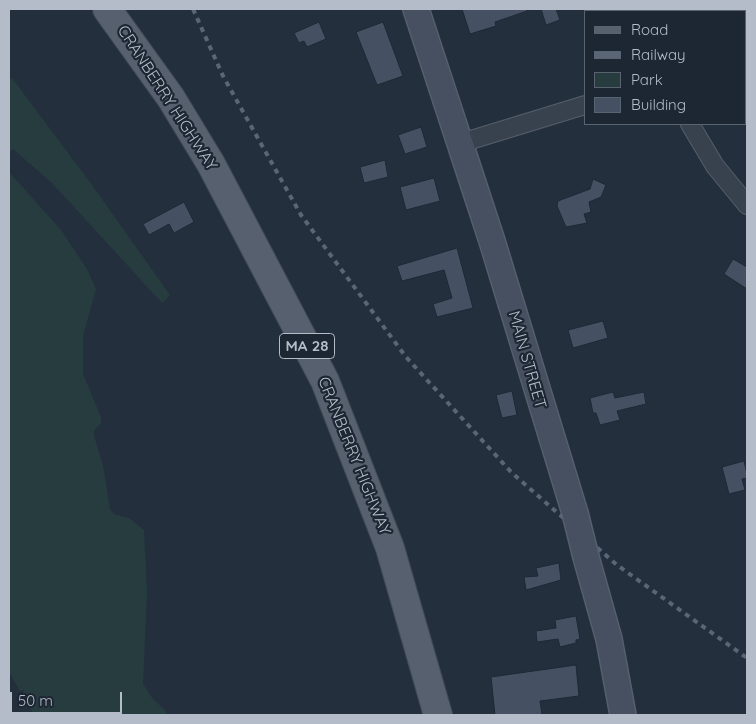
<!DOCTYPE html>
<style>
body{margin:0}
#map{position:relative;width:756px;height:724px;overflow:hidden;background:#242f3e;font-family:Quicksand,sans-serif}
canvas{display:block}
.frame{position:absolute;inset:0;border:10px solid #b4bcc9;pointer-events:none}
.legend{position:absolute;left:584px;top:10px;width:162px;height:115px;box-sizing:border-box;background:#1d2633;border:1px solid #59626f;margin:0;padding:6px 9px;list-style:none;font-size:15px;color:#b4bcc9}
.legend li{display:flex;align-items:center;gap:10px;height:25px}
.legend b{width:25px;border:1px solid #59626f}
.scale{position:absolute;left:10px;top:692px;width:112px;height:22px;box-sizing:border-box;border:2px solid #b4bcc9;border-top:0;padding-left:6px;font-size:15px;line-height:18px;white-space:nowrap;color:#b4bcc9;-webkit-text-stroke:4px #1d2633;paint-order:stroke}
</style>
<div id="map">
<canvas width="756" height="724"></canvas>
<div class="frame"></div>
<ul class="legend">
<li><b style="height:6px;background:#56606e"></b>Road</li>
<li><b style="height:6px;background:#5a6575"></b>Railway</li>
<li><b style="height:14px;background:#263c3f"></b>Park</li>
<li><b style="height:14px;background:#455162"></b>Building</li>
</ul>
<div class="scale">50 m</div>
</div>
<script>
const g = document.querySelector('canvas').getContext('2d');
g.lineJoin = 'round';
function paint(path, color) { g.fillStyle = color; g.fill(path, 'evenodd'); }
const poly = rows => new Path2D(rows.map(r => 'M' + r).join(''));
function trace(path, color, width, dash) { g.strokeStyle = color; g.lineWidth = width; g.lineCap = dash ? 'butt' : 'round'; g.setLineDash(dash || []); g.stroke(path); }
function write(font, color, halo, rows, align = 'center') {
  g.font = font + ' Quicksand,sans-serif'; g.lineWidth = 4.5; g.setLineDash([]); g.textBaseline = 'middle'; g.strokeStyle = halo; g.fillStyle = color; for (const [text, x, y, turn = 0] of rows) {
    g.save(); g.translate(x, y); g.rotate((+turn || 0) * Math.PI / 180); g.textAlign = isNaN(turn) ? turn : align; if (halo) g.strokeText(text, 0, 0); g.fillText(text, 0, 0); g.restore();
  }
}
paint(poly([
 [12,78,92,185,170,295,162,303,52,183,13,149,9,153,9,79],
 [9,172,61,230,87,269,96,289,83,336,83,374,101,417,101,423,94,431,94,436,103,465,110,509,114,514,129,518,144,530,147,593,143,684,153,699,165,710,167,715,34,715,9,672]
]), '#263c3f');
const building = poly([
 [462,9,526,9,527,11,495,22,496,26,470,34,462,9],
 [541,9,556,9,560,20,546,25,541,9],
 [319,22,326,39,307,47,304,41,299,43,294,33,319,22],
 [383,22,403,76,377,85,356,32,383,22],
 [421,127,427,147,405,154,398,135,421,127],
 [385,160,388,177,364,183,360,167,385,160],
 [434,178,440,201,406,210,400,187,434,178],
 [593,179,606,185,601,197,589,202,591,212,584,214,587,223,566,227,557,206,558,201,590,189,593,179],
 [184,202,194,222,174,233,169,224,149,235,143,224,184,202],
 [457,248,473,308,437,317,433,304,452,298,444,270,402,281,397,266,457,248],
 [733,259,747,267,747,289,724,274,733,259],
 [603,321,608,338,573,348,568,330,603,321],
 [512,391,517,415,502,418,496,395,512,391],
 [613,392,615,398,644,392,646,404,617,411,620,420,600,425,596,413,593,413,590,398,613,392],
 [744,461,747,474,747,478,742,479,745,490,729,494,722,467,744,461],
 [559,563,561,580,526,590,524,577,538,576,536,568,559,563],
 [576,616,580,639,576,640,576,643,560,647,558,639,537,642,536,631,556,628,555,620,576,616],
 [576,665,579,696,540,701,542,715,495,715,491,677,576,665]
]);
paint(building, '#455162');
trace(building, '#1f2835', 1);
const minor = poly([
 [694,11,695,9],
 [690,124,715,166,747,205],
 [461,143,585,105]
]);
const secondary = poly([
 [416,9,492,241,575,513],
 [586,557,609,639,623,715]
]);
const primary = poly([
 [107,9,171,98,211,164,325,381,390,548,438,715]
]);
trace(minor, '#565f6c', 20);
trace(secondary, '#565f6c', 28);
trace(primary, '#414a57', 30);
trace(minor, '#38414e', 18);
trace(secondary, '#465061', 25);
trace(primary, '#56606e', 28);
trace(poly([
 [193,9,223,76,301,215,406,357,512,473,617,565,747,658]
]), '#5a6575', 4, [5, 5]);
const secondaryBridge = poly([
 [575,513,586,557]
]);
trace(secondaryBridge, '#565f6c', 28, []);
trace(secondaryBridge, '#465061', 25);
for (const [x, y, w] of [
 [307,346,55]
]) { const box = new Path2D(); box.roundRect(x - w / 2, y - 12.5, w, 25, 4); g.fillStyle = '#1d2633'; g.fill(box); trace(box, '#b4bcc9', 1); }
write('bold 15px', '#b4bcc9', null, [
 ["MA 28",307,346]
]);
write('16px', '#b4bcc9', '#1d2633', [
 ["CRANBERRY HIGHWAY",167,98,57],
 ["MAIN STREET",527,360,74],
 ["CRANBERRY HIGHWAY",354,456,68]
]);
</script>
